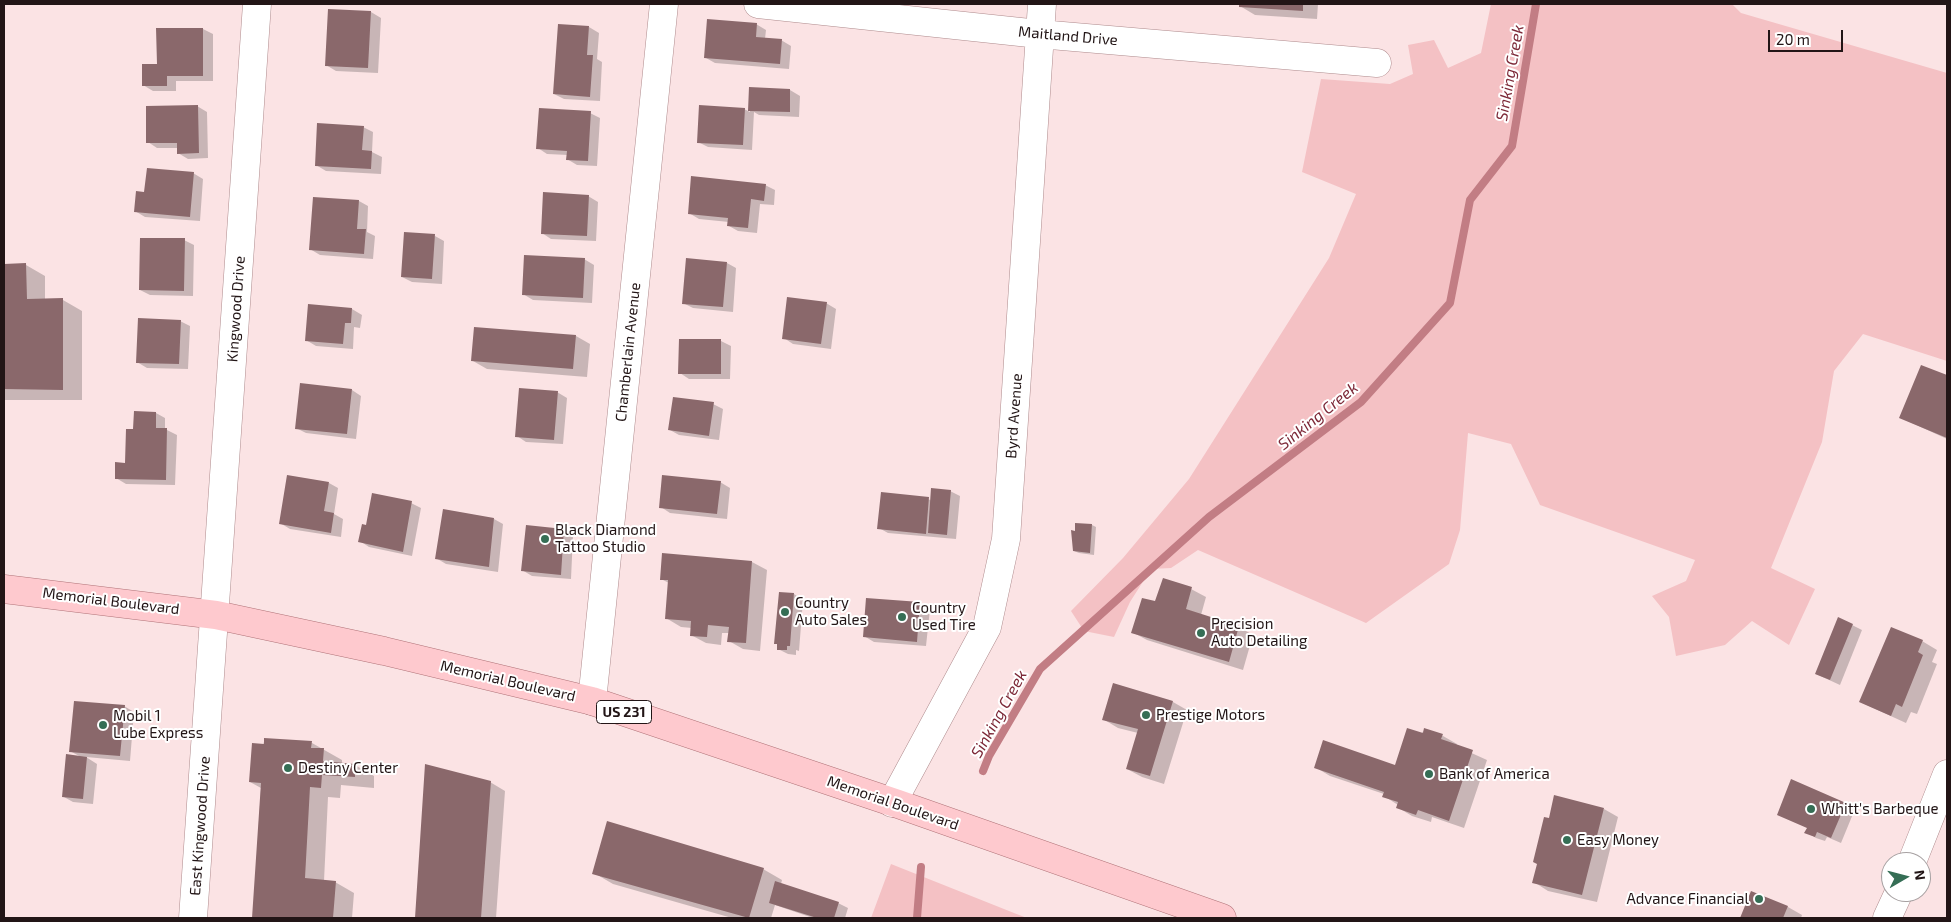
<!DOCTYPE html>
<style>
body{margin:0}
#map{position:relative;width:1951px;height:922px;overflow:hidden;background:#fbe3e4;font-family:"Exo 2",sans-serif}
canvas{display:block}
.frame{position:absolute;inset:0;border:5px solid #221516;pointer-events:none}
.north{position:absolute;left:1881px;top:852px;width:50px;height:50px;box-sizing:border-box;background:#fff;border:1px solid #a7a1a2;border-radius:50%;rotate:82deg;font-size:14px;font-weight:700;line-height:20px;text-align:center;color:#221516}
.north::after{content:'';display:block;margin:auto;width:18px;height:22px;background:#356e55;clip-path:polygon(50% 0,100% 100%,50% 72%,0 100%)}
.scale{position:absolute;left:1768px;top:30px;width:75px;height:22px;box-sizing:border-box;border:2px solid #221516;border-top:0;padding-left:6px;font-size:15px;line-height:18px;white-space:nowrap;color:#221516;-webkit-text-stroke:4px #fff;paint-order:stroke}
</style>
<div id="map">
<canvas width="1951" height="922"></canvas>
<div class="frame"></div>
<div class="north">N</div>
<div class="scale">20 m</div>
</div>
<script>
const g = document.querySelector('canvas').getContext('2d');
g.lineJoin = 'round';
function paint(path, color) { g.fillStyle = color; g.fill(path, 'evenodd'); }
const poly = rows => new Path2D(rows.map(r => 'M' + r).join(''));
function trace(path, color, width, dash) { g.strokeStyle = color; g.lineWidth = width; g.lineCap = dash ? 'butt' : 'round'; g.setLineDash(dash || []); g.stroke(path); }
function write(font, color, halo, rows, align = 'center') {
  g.font = font + ' "Exo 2",sans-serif'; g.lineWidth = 4; g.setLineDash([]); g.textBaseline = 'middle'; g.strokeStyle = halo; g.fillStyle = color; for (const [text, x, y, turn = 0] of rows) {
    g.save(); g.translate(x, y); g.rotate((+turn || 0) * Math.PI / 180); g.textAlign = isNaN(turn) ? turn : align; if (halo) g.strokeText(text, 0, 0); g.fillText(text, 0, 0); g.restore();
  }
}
paint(poly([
 [1491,4,1732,4,1741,13,1947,73,1947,361,1863,334,1834,371,1822,442,1771,568,1815,589,1789,645,1752,621,1725,645,1676,656,1669,617,1652,596,1686,581,1695,560,1540,505,1511,444,1468,433,1460,530,1449,564,1366,623,1198,550,1171,568,1151,569,1130,602,1114,637,1084,631,1071,611,1123,558,1189,479,1329,258,1356,194,1302,172,1321,79,1390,84,1413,74,1408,45,1434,40,1448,68,1481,53],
 [891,864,1014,913,1027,918,871,918]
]), '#f4c1c4');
paint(poly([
 [1240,4,1318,4,1317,19,1255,15,1240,6],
 [371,12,381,18,378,73,336,71,326,65],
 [756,24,766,30,765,39,781,40,791,46,789,69,715,63,706,58],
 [589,27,599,33,597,59,602,62,600,101,564,99,554,94],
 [158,29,203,29,213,34,213,81,176,81,176,91,153,91,143,85,158,66],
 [750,89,790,90,800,96,799,117,759,115,754,112,752,150,708,147,698,142,744,109,750,112],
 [197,106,207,112,208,158,188,159,178,153,178,148,157,148,148,142],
 [590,113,600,118,597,166,577,165,567,159,568,155,547,154,538,148],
 [363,127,373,132,372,152,382,157,381,174,326,171,316,165],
 [193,173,203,179,200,221,145,217,135,211,146,194],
 [765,185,775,190,774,205,760,204,757,233,738,231,729,226,729,222,699,219,689,213],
 [588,196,598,202,596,241,551,239,542,233],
 [359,201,368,206,367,232,375,236,373,259,320,255,310,249],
 [435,236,444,241,442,284,412,282,402,277],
 [184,240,194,245,193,296,150,295,140,290],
 [584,259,594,265,592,303,533,300,523,294],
 [727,263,736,268,733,312,693,308,683,303],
 [4,265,26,265,45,276,45,300,63,300,82,311,82,400,4,400],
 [826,303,836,309,831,349,793,344,784,338],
 [309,305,352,309,362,315,360,328,354,327,353,349,316,346,306,340],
 [180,321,190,326,188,369,147,368,137,362],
 [576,336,590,344,587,377,487,369,473,361],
 [721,341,731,346,730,379,689,379,680,373],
 [1922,366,1947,377,1947,439,1901,418],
 [352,390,361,396,356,439,306,433,296,428],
 [557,392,567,398,563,444,526,442,517,436],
 [713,404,723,409,719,440,679,435,670,430],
 [156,413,165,418,165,429,177,435,175,485,126,484,116,478,126,464,134,430],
 [720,482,730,488,727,519,670,513,661,507],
 [329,483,338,488,334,514,343,519,341,537,290,529,280,523],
 [950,491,960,496,956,539,888,533,879,528,882,494,932,500],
 [411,503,421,508,412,556,369,547,360,541,367,527],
 [494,519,503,524,498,572,446,564,436,558],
 [1092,525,1096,527,1094,555,1079,553,1074,551,1076,532],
 [563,530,573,535,571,579,532,576,522,570],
 [663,554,752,562,767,570,760,651,743,649,729,641,729,633,722,633,721,645,706,643,691,635,692,628,681,627,666,618,669,583,661,579],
 [1191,589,1206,597,1201,615,1239,627,1253,635,1243,670,1147,640,1132,632,1156,603],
 [794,594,803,600,799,651,796,650,796,655,788,654,778,649],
 [868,599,920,604,930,609,926,646,874,642,864,636],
 [1852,625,1862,630,1840,685,1816,674],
 [1922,641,1937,650,1932,662,1937,664,1917,714,1911,712,1906,723,1860,702],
 [1114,685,1173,702,1187,710,1164,784,1142,777,1127,769,1138,733,1118,728,1103,719],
 [124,706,134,712,130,761,86,757,97,764,93,804,73,802,64,797,81,757,70,751],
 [1425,729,1443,736,1457,744,1456,746,1487,760,1464,828,1432,817,1431,822,1412,816,1397,807,1398,805,1384,796,1384,794,1330,776,1315,767,1396,766],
 [265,739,312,743,342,760,342,764,355,765,374,776,374,788,341,785,340,798,328,797,324,881,335,882,354,893,352,918,253,918,261,788,250,782],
 [426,766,490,782,505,791,496,918,416,918],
 [1845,804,1855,809,1841,843,1827,837,1825,841,1816,838,1806,832,1808,828,1778,814],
 [1604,809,1618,817,1597,902,1548,891,1534,882],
 [763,869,782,880,781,884,838,903,848,908,845,918,813,918,775,905,771,918,732,918,613,884,594,873],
 [1752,893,1788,907,1802,915,1801,918,1742,918]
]), '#0003');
trace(poly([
 [983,771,989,756,1040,669,1209,517,1361,402,1450,303,1470,200,1512,146,1536,4],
 [917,918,921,867]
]), '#c27d84', 8);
paint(poly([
 [1239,4,1303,4,1303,11,1239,7],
 [328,9,371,11,368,68,325,66],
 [707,19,757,23,756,37,782,39,780,64,704,58],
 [558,24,589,26,587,55,593,55,590,97,553,94],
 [156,28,203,28,203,76,167,76,167,86,142,86,142,64,157,64],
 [749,87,790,89,790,112,748,111],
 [198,105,199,153,177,154,177,143,146,143,146,106],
 [699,105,745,108,743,145,697,143],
 [539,108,591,111,588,161,566,160,567,151,536,149],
 [317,123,364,126,362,150,372,151,371,169,315,166],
 [147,168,194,172,190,217,134,212,136,191,144,192],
 [691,176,766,184,764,201,751,199,748,228,727,226,728,218,688,214],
 [543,192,589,195,587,236,541,234],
 [313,197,359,200,357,229,366,229,364,254,309,250],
 [404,232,435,234,432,279,401,277],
 [140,238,185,238,184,291,139,290],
 [524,255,585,258,583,298,522,295],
 [686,258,727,262,723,307,682,304],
 [26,263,27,299,63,298,63,390,4,389,4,264],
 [787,297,827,302,821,344,782,339],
 [308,304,352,308,351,323,345,323,343,344,305,341],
 [138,318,181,320,179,364,136,363],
 [474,327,576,335,573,369,471,361],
 [679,339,721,339,721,374,678,374],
 [1921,365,1947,375,1947,438,1899,418],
 [300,383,352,389,347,434,295,429],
 [519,388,558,391,554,440,515,437],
 [673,397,714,402,709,436,668,430],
 [134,411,156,412,156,428,167,428,166,480,115,479,115,462,125,463,126,429,133,429],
 [287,475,329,482,324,511,334,513,331,533,279,524],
 [662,475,721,481,717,514,659,508],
 [931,488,951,490,947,535,928,533],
 [881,492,929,497,926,534,877,529],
 [372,493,412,501,403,552,358,542,362,524,366,525],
 [443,509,494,518,489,567,435,559],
 [1075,523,1092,524,1090,553,1073,551,1071,530,1075,531],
 [526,525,564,529,561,575,521,571],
 [662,553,752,561,746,643,727,642,729,627,708,625,707,637,690,636,691,621,665,619,668,580,660,580],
 [1163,578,1192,587,1186,609,1239,626,1229,662,1131,633,1142,598,1155,601],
 [779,592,794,593,790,646,787,646,787,650,777,650,777,644,774,644],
 [866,598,920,602,917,642,863,637],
 [1838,617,1853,624,1830,680,1815,674],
 [1891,627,1923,640,1918,652,1923,655,1902,707,1896,704,1891,716,1859,702],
 [1113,683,1173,701,1150,776,1126,769,1138,729,1102,720],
 [74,701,125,705,120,756,69,752],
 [1407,728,1423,733,1424,728,1443,734,1441,739,1473,750,1449,821,1418,810,1416,815,1396,808,1398,802,1382,797,1384,792,1314,768,1323,740,1395,765],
 [264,738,312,741,311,748,324,748,323,761,355,764,355,777,322,775,321,788,310,787,305,878,336,881,333,918,252,918,261,783,249,782,252,743,264,744],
 [66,754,87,757,83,799,62,797],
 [425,764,491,781,481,918,415,918],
 [1791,779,1846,803,1831,838,1817,832,1815,837,1804,833,1807,828,1777,815],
 [1554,795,1604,808,1582,895,1532,883,1537,864,1533,862,1544,817,1549,818],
 [607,821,764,868,749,918,592,874],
 [775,881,839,902,834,918,817,918,769,903],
 [1751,891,1788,906,1783,918,1740,918]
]), '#8a686b');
const minor = poly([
 [758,4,1039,34,1377,63],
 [592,701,664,4],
 [892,803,987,627,1006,539,1042,4],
 [1912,862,1947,774],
 [193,918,257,4],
 [1887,918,1899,892]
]);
const major = poly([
 [4,589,216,615,384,651,592,701,898,804,1222,918]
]);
trace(minor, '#ae8a8c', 29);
trace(major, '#b07378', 29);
trace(minor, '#fff', 28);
trace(major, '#fec9ce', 28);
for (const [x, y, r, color] of [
 [545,539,5,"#356e55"],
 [785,612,5,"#356e55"],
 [902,617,5,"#356e55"],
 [1201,633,5,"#356e55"],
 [1146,715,5,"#356e55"],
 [103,725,5,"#356e55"],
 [288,768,5,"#356e55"],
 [1429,774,5,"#356e55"],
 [1811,809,5,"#356e55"],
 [1567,840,5,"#356e55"],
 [1759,899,5,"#356e55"]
]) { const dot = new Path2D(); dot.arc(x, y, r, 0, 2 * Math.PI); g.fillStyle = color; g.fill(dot); trace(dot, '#fff', 2); }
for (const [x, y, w] of [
 [624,712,55]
]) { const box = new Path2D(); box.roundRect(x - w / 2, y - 11.5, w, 23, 4); g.fillStyle = '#fff'; g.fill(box); trace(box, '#221516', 1); }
write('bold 14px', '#221516', null, [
 ["US 231",624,712]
]);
write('15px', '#221516', '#fff', [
 ["Maitland Drive",1068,36,5],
 ["Kingwood Drive",236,309,-86],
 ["Chamberlain Avenue",628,352,-84],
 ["Byrd Avenue",1014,416,-86],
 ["Memorial Boulevard",111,601,7],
 ["Memorial Boulevard",508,681,13],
 ["Memorial Boulevard",893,803,19],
 ["East Kingwood Drive",200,826,-86]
]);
write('15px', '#221516', '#fff', [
 ["Black Diamond",555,530],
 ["Tattoo Studio",555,547],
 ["Country",795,603],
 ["Auto Sales",795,620],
 ["Country",912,608],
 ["Used Tire",912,625],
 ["Precision",1211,624],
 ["Auto Detailing",1211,641],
 ["Prestige Motors",1156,715],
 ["Mobil 1",113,716],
 ["Lube Express",113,733],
 ["Destiny Center",298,768],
 ["Bank of America",1439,774],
 ["Whitt's Barbeque",1821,809],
 ["Easy Money",1577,840],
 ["Advance Financial",1749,899,"right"]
], 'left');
write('italic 16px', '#7d2938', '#fff', [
 ["Sinking Creek",1510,73,-80],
 ["Sinking Creek",1318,416,-39],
 ["Sinking Creek",999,714,-61]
]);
</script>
